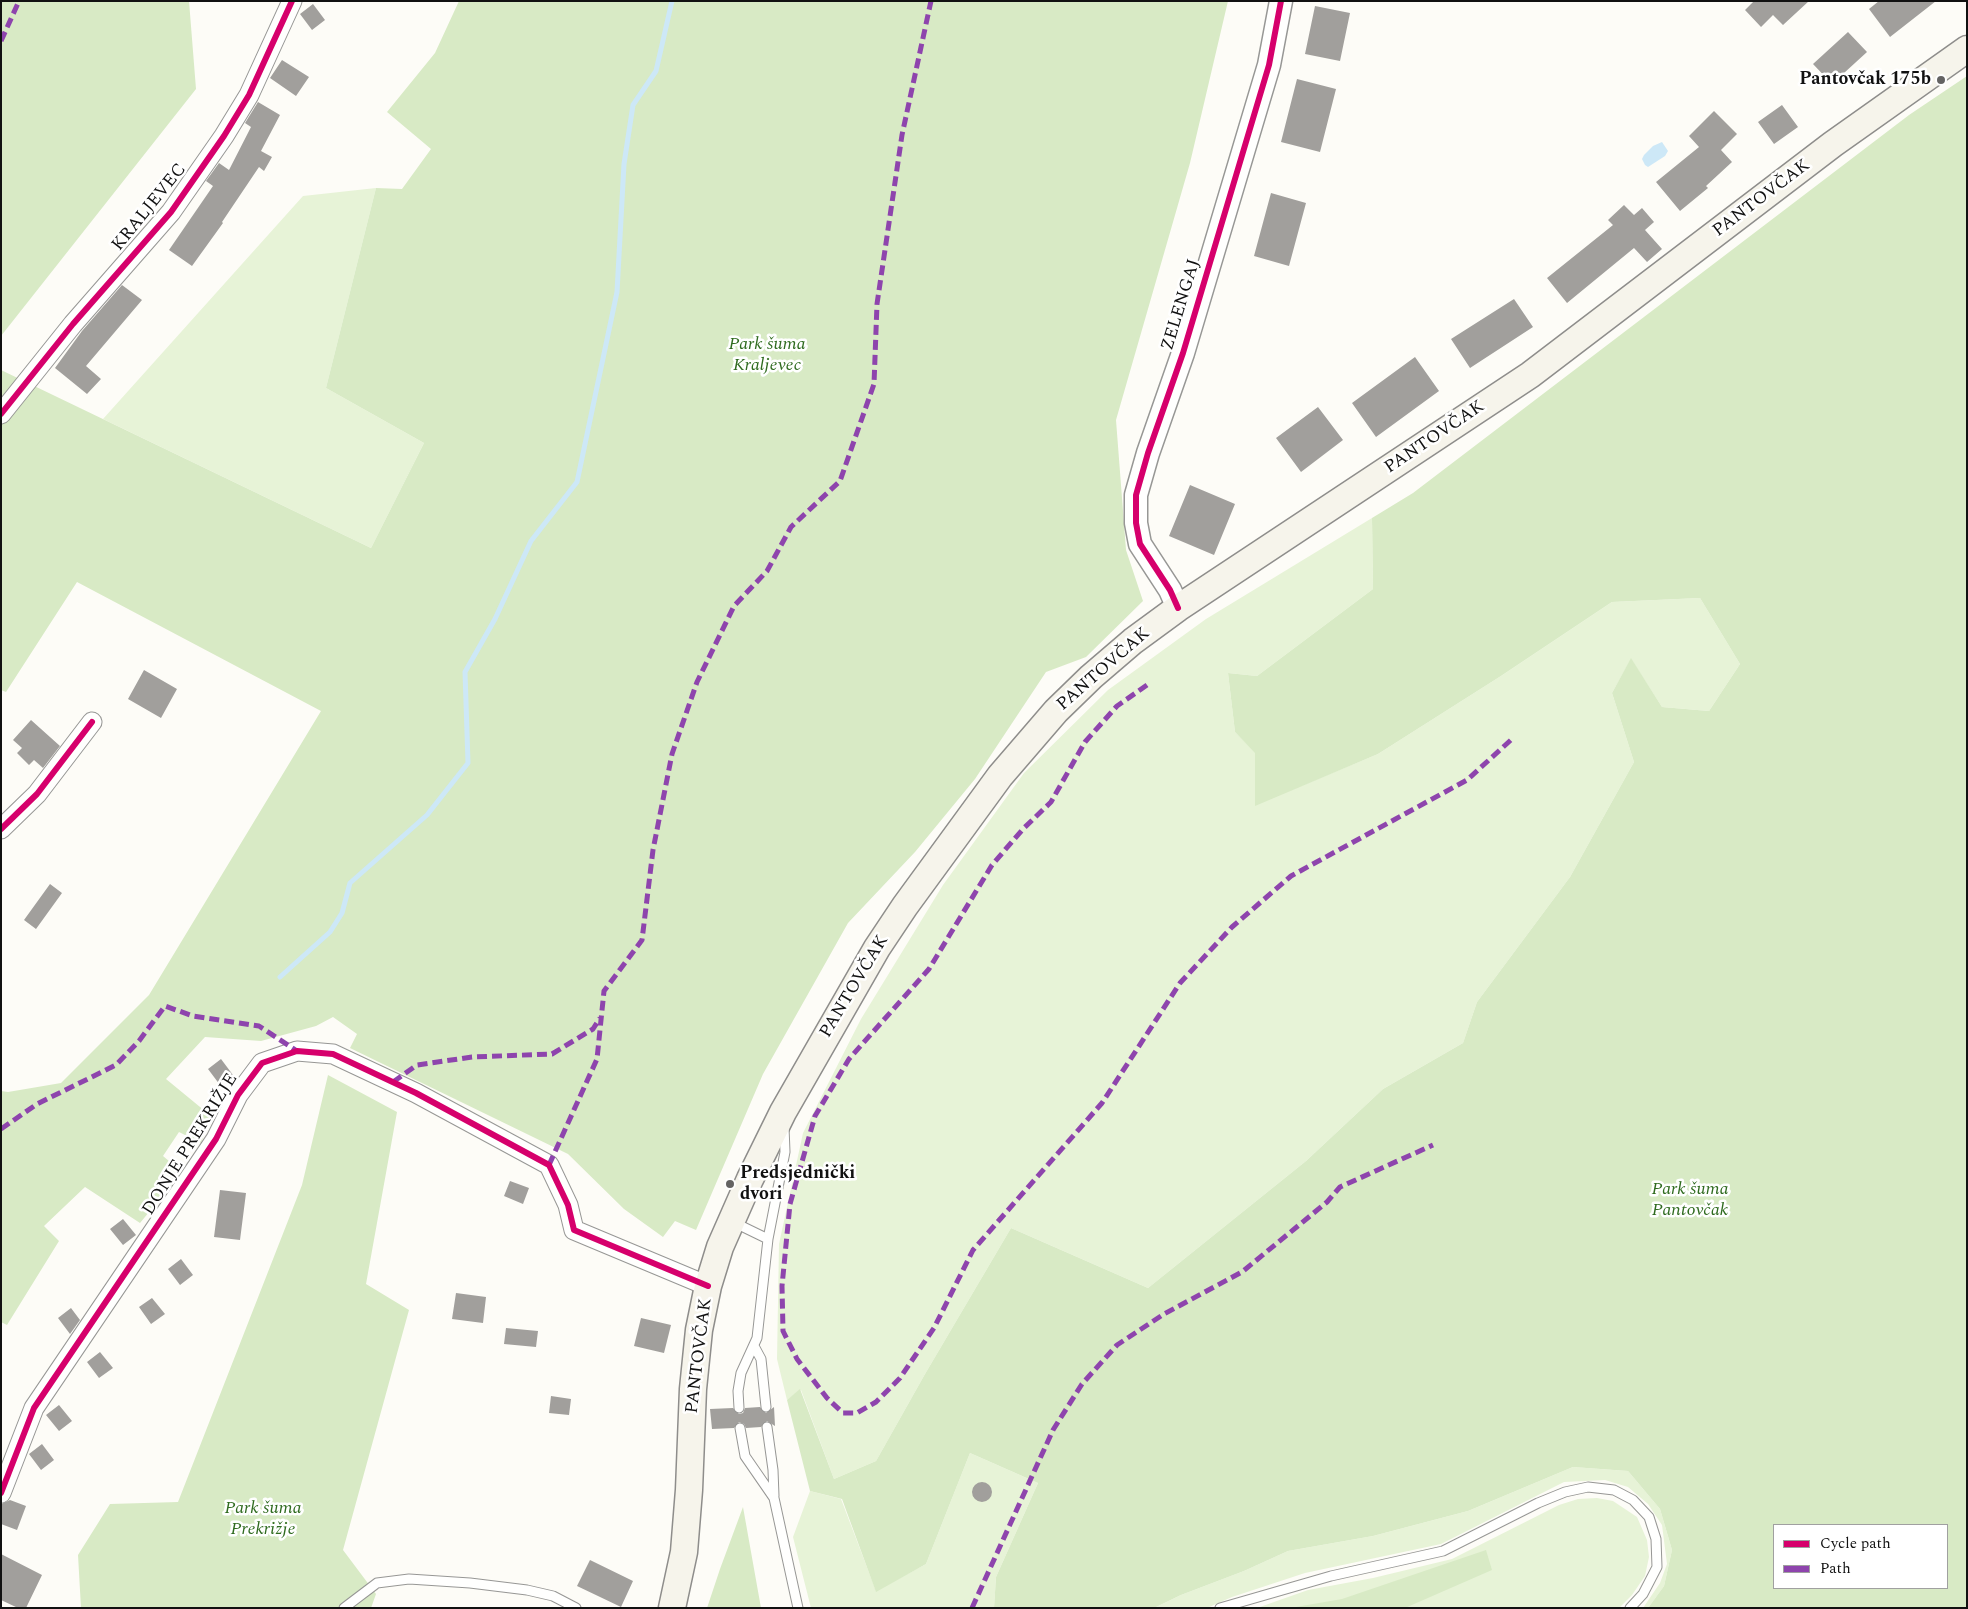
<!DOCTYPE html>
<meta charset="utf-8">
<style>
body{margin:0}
#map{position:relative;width:1968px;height:1609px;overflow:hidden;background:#fdfcf7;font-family:Spectral,serif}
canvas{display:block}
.frame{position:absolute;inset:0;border:2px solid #111;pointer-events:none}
.legend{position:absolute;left:1773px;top:1524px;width:175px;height:65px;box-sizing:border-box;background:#fff;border:1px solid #a0a0a0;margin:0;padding:6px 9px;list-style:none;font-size:15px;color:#111}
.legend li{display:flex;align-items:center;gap:10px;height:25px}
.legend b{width:25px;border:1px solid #a0a0a0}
</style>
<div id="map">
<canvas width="1968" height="1609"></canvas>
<div class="frame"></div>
<ul class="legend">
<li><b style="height:6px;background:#d6006c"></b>Cycle path</li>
<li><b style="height:6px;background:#8e44ad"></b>Path</li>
</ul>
</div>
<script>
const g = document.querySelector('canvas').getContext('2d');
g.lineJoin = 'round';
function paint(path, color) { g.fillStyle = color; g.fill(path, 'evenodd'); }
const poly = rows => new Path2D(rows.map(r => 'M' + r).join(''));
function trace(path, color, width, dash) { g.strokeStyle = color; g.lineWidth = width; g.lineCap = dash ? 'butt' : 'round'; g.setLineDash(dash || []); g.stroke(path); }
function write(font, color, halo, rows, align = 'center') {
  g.font = font + ' Spectral,serif'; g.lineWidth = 5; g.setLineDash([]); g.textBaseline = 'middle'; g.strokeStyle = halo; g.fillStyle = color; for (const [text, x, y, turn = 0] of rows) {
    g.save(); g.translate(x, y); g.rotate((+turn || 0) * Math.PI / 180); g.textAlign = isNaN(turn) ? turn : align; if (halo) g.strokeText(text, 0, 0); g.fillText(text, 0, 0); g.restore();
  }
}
paint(poly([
 [376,188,326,388,424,443,371,548,103,419,303,196],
 [1372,518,1373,589,1257,676,1228,673,1235,732,1255,752,1255,805,1378,754,1501,676,1612,602,1700,598,1740,664,1709,711,1662,707,1631,659,1612,693,1634,762,1570,877,1477,1002,1463,1043,1383,1089,1306,1161,1148,1288,1011,1228,925,1374,876,1461,834,1479,801,1390,787,1400,777,1359,779,1244,803,1133,861,1019,943,885,1024,773,1108,690,1206,619],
 [970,1453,1038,1483,996,1577,994,1608,811,1608,793,1537,810,1491,841,1499,876,1591,926,1564],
 [1573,1467,1628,1471,1660,1509,1672,1550,1664,1586,1648,1608,1643,1608,1660,1583,1667,1564,1662,1525,1648,1504,1628,1487,1605,1480,1564,1482,1441,1544,1305,1573,1232,1597,1207,1608,1154,1608,1181,1595,1244,1571,1288,1551,1373,1536,1468,1511],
 [1597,1498,1613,1501,1637,1517,1647,1540,1649,1557,1645,1576,1632,1595,1619,1608,1257,1608,1308,1590,1373,1578,1452,1559,1559,1505,1578,1499]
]), '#e7f3d7');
paint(poly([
 [1,1,189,1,196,89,1,336],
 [459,1,1228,1,1190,163,1116,420,1126,550,1143,601,1086,657,1046,672,975,779,915,852,848,923,763,1074,696,1230,675,1221,663,1237,624,1209,568,1154,350,1048,357,1034,333,1017,316,1026,261,1041,205,1037,166,1079,211,1116,201,1143,179,1132,163,1156,182,1172,140,1223,85,1187,44,1226,59,1241,7,1325,1,1322,1,1091,8,1092,61,1083,149,995,321,711,77,582,6,692,1,690,1,370,371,548,424,443,326,388,376,188,402,189,431,149,387,112,435,53],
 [1967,76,1967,1608,1648,1608,1664,1586,1672,1550,1660,1509,1628,1471,1573,1467,1468,1511,1373,1536,1288,1551,1244,1571,1181,1595,1154,1608,994,1608,996,1577,1038,1483,970,1453,926,1564,876,1592,842,1499,810,1491,787,1400,800,1389,834,1479,876,1461,925,1374,1011,1228,1148,1288,1306,1161,1383,1089,1463,1043,1477,1002,1570,877,1634,762,1612,693,1631,658,1662,707,1709,711,1740,664,1700,598,1612,602,1501,676,1378,754,1255,806,1255,753,1235,732,1228,673,1257,676,1373,589,1372,518,1413,493,1909,115],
 [1947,1525,1947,1588,1774,1588,1774,1525],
 [328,1075,397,1112,366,1284,409,1310,343,1550,376,1594,371,1608,81,1608,78,1555,110,1504,178,1502,302,1185],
 [743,1507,761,1608,707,1608,720,1569],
 [1486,1550,1492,1570,1405,1608,1290,1608,1342,1599]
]), '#d8eac5');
paint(poly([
 [1662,142,1668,151,1665,156,1648,167,1645,165,1642,159,1644,155,1653,146]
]), '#cde8f7');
trace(poly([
 [280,977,330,932,342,913,350,883,427,815,468,763,465,672,495,619,531,541,577,482,617,292,624,164,633,105,656,71,672,1]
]), '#cde8f7', 5);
paint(poly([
 [1754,1,1809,1,1783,25,1773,15,1761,27,1745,10],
 [1879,1,1936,1,1890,37,1869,9],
 [313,4,325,20,312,30,300,14],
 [1315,6,1350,13,1340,61,1305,54],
 [1848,32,1867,52,1832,84,1813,64],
 [282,60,309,77,296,96,270,78],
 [1297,79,1336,89,1320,152,1281,142],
 [258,102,280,115,261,151,272,157,264,171,259,167,222,222,223,223,192,266,169,250,213,186,206,181,219,163,229,170,251,127,245,123],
 [1782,105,1798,127,1774,144,1758,122],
 [1714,111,1737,134,1721,150,1732,162,1706,186,1708,188,1680,211,1656,182,1699,147,1689,136],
 [1271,193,1306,203,1289,266,1254,256],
 [1624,205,1634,215,1642,208,1654,222,1645,230,1662,249,1647,262,1634,248,1567,303,1547,278,1613,225,1608,220],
 [122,285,142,300,86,366,101,379,87,394,55,368,82,331],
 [1514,299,1533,327,1470,368,1451,339],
 [1415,357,1439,391,1376,437,1352,403],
 [1318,407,1343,440,1301,472,1276,438],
 [1190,485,1235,504,1214,555,1169,536],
 [144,670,177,689,161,718,128,699],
 [31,720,60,746,43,768,34,760,29,765,17,753,22,748,13,740],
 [50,884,62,893,36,929,24,920],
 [221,1059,233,1075,220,1085,208,1069],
 [510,1181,529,1188,523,1204,504,1196],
 [220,1190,246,1193,240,1240,214,1237],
 [123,1219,136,1235,123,1245,110,1229],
 [181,1259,193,1275,180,1285,168,1269],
 [456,1293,486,1297,483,1323,452,1319],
 [152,1298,165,1314,151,1324,139,1307],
 [71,1308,80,1320,70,1334,58,1318],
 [641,1318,671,1325,664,1353,634,1346],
 [506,1328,538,1331,536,1347,504,1344],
 [100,1352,113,1368,99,1378,87,1362],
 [551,1396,571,1399,569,1415,549,1413],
 [59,1405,72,1421,59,1431,46,1415],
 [760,1407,766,1413,774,1407,775,1426,767,1421,761,1427,746,1428,744,1424,739,1422,734,1428,712,1429,710,1409,733,1408,739,1414,743,1413,745,1408],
 [42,1444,54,1460,41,1470,29,1454],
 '972 1492a10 10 0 1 1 20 0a10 10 0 1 1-20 0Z',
 [10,1500,26,1506,17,1530,1,1524,1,1504],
 [1,1554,42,1575,26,1608,18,1608,1,1600],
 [590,1560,633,1581,621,1607,577,1586]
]), '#a19f9c');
const service = poly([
 [733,1222,768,1239,757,1338,741,1373,738,1391,739,1408],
 [768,1239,785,1152,784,1127],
 [754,1346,761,1359,766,1407],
 [767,1427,773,1470,774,1496],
 [740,1428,745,1456,774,1498,798,1608],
 [344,1608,377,1583,409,1579,470,1583,527,1590,553,1596,576,1608],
 [1220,1608,1331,1576,1443,1551,1538,1503,1565,1492,1588,1487,1614,1490,1633,1500,1649,1517,1656,1539,1657,1567,1643,1594,1630,1608]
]);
const minor = poly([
 [1,414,73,324,171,212,224,136,249,95,292,1],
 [1,829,37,794,92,722],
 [1,1493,34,1408,216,1139,238,1095,262,1063,297,1051,333,1054,416,1093,549,1165,568,1205,574,1230,708,1286]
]);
const tertiary = poly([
 [1178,608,1170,590,1140,544,1136,523,1136,495,1148,453,1183,353,1269,65,1281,1]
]);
const secondary = poly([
 [672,1608,684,1552,689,1490,693,1389,699,1330,708,1286,720,1247,750,1179,783,1112,877,948,905,906,1000,776,1056,711,1091,677,1133,641,1178,608,1530,375,1833,144,1967,49]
]);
trace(service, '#979795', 11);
trace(minor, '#979795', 21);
trace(tertiary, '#979795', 25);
trace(secondary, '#8e8d8b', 29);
trace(service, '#fffffe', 9);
trace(minor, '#fffffe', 19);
trace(tertiary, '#fffffe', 22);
trace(secondary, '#f6f4eb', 26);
trace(poly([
 [712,2,712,1],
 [1,41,19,1],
 [1147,685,1117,706,1085,742,1051,802,1023,829,992,865,929,969,849,1059,815,1116,790,1204,782,1286,783,1331,797,1359,827,1398,843,1413,857,1413,876,1402,900,1378,934,1328,973,1250,1102,1103,1180,983,1232,927,1291,876,1467,780,1512,739],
 [393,1082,417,1065,472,1057,552,1054,593,1029,600,1018],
 [1,1129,37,1104,116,1065,139,1041,165,1006,193,1016,259,1026,297,1051],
 [549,1165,597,1059,604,991,642,940,653,850,672,754,697,682,734,606,767,571,791,527,840,481,874,384,877,304,902,135,931,1],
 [972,1608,1053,1430,1082,1384,1117,1345,1164,1314,1242,1272,1327,1202,1340,1187,1433,1145]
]), '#8e44ad', 5, [10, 5]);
trace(poly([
 [1,414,73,324,171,212,224,136,249,95,292,1],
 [1178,608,1170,590,1140,544,1136,523,1136,495,1148,453,1183,353,1269,65,1281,1],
 [1,829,37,794,92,722],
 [1,1493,34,1408,216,1139,238,1095,262,1063,297,1051,333,1054,416,1093,549,1165,568,1205,574,1230,708,1286]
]), '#d6006c', 6);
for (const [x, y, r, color] of [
 [1941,80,5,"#646362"],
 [730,1184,5,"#646362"]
]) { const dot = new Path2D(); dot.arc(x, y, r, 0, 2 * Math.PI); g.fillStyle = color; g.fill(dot); trace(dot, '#fff', 2); }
write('bold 18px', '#111', '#fff', [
 ["Pantovčak 175b",1931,80],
 ["Predsjednički",740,1174,"left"],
 ["dvori",740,1195,"left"]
], 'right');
write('18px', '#111', '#fff', [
 ["PANTOVČAK",1762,199,-37],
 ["KRALJEVEC",150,208,-51],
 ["ZELENGAJ",1182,305,-73],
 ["PANTOVČAK",1435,438,-34],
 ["PANTOVČAK",1104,670,-41],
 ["PANTOVČAK",855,987,-59],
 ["DONJE PREKRIŽJE",191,1145,-58],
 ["PANTOVČAK",700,1356,-83]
]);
write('italic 18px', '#2f6b1f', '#fff', [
 ["Park šuma",767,345],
 ["Kraljevec",767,366],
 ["Park šuma",1690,1190],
 ["Pantovčak",1690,1211],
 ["Park šuma",263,1509],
 ["Prekrižje",263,1530]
]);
</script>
